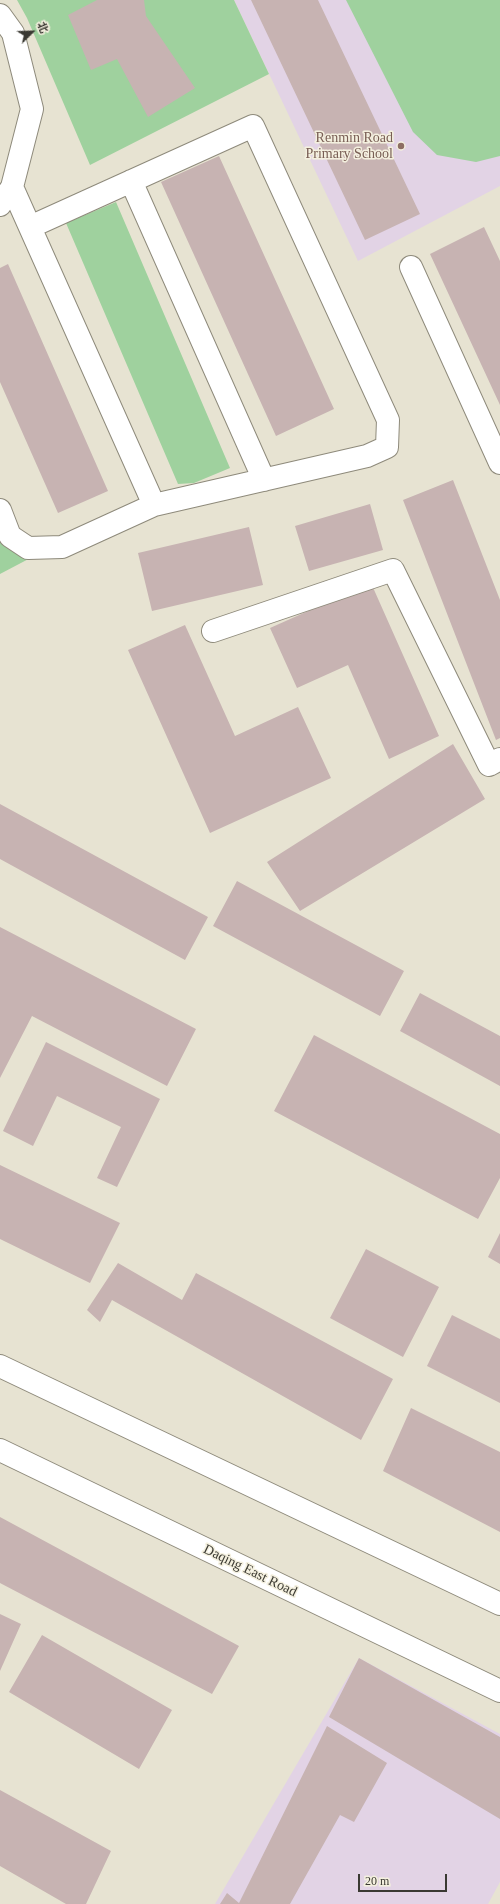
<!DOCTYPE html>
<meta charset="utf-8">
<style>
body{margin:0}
#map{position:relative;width:500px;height:1904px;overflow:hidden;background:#e7e3d2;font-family:"Times New Roman","Noto Sans SC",serif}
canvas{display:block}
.north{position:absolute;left:12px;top:12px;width:40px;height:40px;-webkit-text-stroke:3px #f4f0df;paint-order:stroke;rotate:67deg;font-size:11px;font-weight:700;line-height:16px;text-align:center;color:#3a3932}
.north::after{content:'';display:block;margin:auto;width:14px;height:18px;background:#3a3932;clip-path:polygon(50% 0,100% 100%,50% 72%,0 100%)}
.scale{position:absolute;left:358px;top:1874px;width:89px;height:18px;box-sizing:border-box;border:2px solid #3a3932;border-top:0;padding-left:5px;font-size:12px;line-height:14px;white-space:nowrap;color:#3a3932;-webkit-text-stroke:3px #f4f0df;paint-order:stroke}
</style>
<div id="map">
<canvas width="500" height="1904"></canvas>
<div class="north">北</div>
<div class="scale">20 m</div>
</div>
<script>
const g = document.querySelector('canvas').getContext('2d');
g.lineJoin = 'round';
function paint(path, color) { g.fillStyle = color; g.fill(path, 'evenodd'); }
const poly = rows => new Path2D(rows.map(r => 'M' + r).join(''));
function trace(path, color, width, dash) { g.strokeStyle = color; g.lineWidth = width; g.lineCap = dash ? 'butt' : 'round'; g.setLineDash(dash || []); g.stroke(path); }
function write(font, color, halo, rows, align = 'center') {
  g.font = font + ' "Times New Roman",serif'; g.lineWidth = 3; g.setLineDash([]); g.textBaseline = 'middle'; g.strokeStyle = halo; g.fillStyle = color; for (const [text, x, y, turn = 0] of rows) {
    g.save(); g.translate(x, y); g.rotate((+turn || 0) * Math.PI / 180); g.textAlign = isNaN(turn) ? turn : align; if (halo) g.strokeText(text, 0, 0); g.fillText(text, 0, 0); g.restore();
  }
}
paint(poly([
 [234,0,500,0,500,186,358,261],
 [359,1658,500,1734,500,1882,488,1904,215,1904]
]), '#e2d3e5');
paint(poly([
 [17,0,234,0,269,74,90,165,27,18],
 [346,0,500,0,500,156,476,162,437,155,413,132],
 [116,202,230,468,194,483,178,484,66,223],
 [0,510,38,554,0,574]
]), '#9fd19e');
paint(poly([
 [97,0,144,0,146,16,195,88,148,117,117,59,91,70,68,15],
 [251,0,318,0,420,214,365,240],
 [219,156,334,409,276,436,161,182],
 [484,227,500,261,500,405,430,254],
 [8,264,108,491,58,513,0,382,0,268],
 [453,480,500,600,500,738,496,740,403,500],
 [370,504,383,550,309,571,295,526],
 [249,527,263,585,152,611,138,553],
 [371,583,439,736,389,759,348,665,297,688,270,628],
 [185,625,235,736,298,707,331,778,210,833,128,650],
 [453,744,485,799,300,911,267,862],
 [0,804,208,917,185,960,0,859],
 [237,881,404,971,380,1016,213,926],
 [0,927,196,1029,167,1086,32,1016,0,1078],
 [420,993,500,1036,500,1086,400,1031],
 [314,1035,500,1134,500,1178,478,1219,274,1111],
 [46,1042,160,1099,117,1187,97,1178,121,1127,57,1096,33,1146,3,1131],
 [0,1165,120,1223,90,1283,0,1239],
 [500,1233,500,1264,488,1257],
 [366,1249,439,1287,403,1357,330,1318],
 [118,1263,182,1300,196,1273,393,1379,361,1440,112,1300,100,1322,87,1310],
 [452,1315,500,1339,500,1403,427,1366],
 [411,1408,500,1452,500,1532,383,1471],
 [0,1517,239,1646,212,1694,0,1583],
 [0,1614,21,1624,0,1671],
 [42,1635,172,1710,139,1769,9,1692],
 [359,1658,500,1737,500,1819,329,1717],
 [327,1726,387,1763,354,1822,340,1815,290,1904,220,1904,227,1893,239,1903],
 [0,1790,111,1851,86,1904,66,1904,0,1866]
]), '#c7b3b2');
const minor = poly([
 [0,15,13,33,32,109,12,187,0,205],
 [131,181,264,480],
 [30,227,253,126,388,420,387,447,367,456,154,505],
 [411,267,500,463],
 [0,510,10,536,28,548,62,547,154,505,12,187],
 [213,631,393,570,489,765,500,759]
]);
const major = poly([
 [0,1366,500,1604],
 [0,1450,500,1691]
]);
trace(minor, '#8e8a7b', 24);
trace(major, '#8e8a7b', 24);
trace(minor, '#fff', 22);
trace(major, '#fff', 22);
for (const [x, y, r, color] of [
 [401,146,4,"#8d6e63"]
]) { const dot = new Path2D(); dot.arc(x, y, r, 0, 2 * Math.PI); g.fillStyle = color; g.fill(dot); trace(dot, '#f4f0df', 1.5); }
write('14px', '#785e54', '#f4f0df', [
 ["Renmin Road",393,138],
 ["Primary School",393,154]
], 'right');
write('14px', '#3a3932', '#f4f0df', [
 ["Daqing East Road",250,1571,26]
]);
</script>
